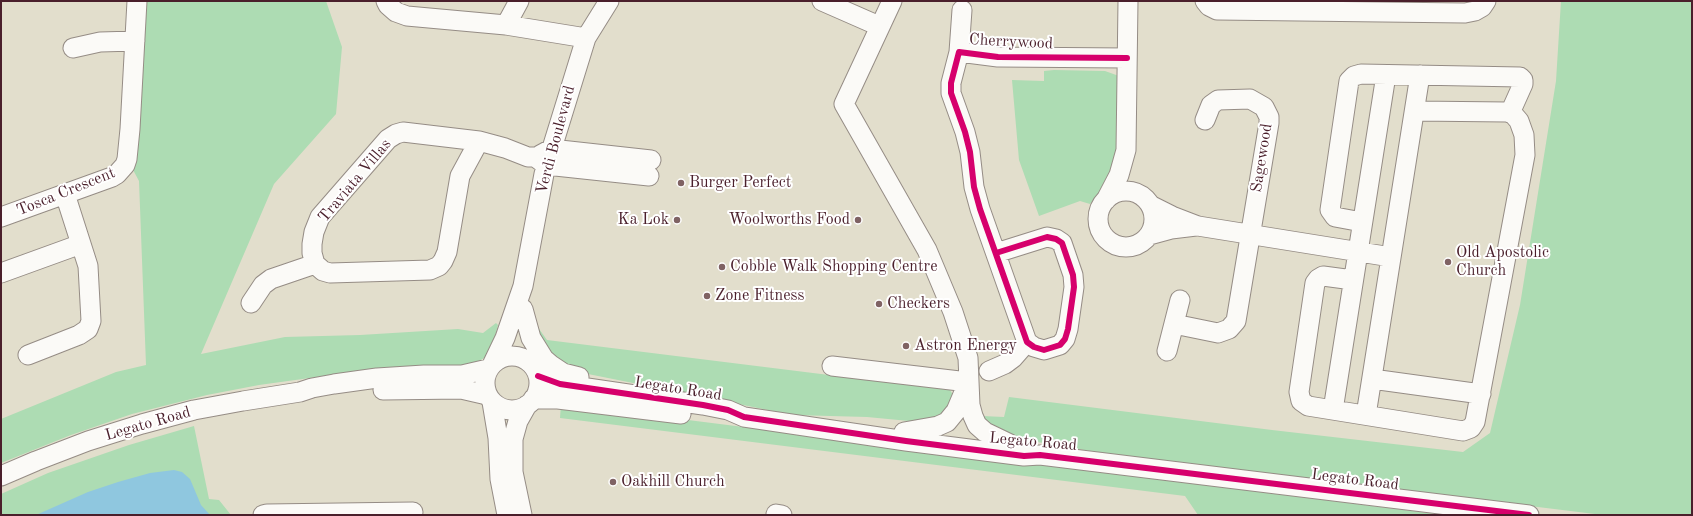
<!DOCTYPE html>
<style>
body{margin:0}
#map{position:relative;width:1693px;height:516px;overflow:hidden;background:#e2decc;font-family:"Old Standard TT",serif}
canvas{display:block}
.frame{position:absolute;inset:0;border:2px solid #4a1f2b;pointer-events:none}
</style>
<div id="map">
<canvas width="1693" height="516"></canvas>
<div class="frame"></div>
</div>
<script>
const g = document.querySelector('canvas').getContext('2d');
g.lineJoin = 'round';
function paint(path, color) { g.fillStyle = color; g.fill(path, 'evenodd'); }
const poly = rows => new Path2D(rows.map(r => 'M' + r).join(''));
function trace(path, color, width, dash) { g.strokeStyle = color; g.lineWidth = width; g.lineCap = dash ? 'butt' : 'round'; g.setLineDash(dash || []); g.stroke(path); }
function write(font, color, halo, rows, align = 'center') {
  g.font = font + ' "Old Standard TT",serif'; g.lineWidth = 4; g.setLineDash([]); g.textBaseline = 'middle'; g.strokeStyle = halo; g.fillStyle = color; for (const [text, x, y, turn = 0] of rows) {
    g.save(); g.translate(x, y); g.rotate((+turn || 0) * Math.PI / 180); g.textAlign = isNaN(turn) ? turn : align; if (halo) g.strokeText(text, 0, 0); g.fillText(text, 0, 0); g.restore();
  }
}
paint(poly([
 [144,1,326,1,342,47,336,114,274,184,201,354,285,337,360,335,458,329,483,333,496,323,498,325,492,347,484,358,478,362,465,366,402,367,368,370,259,385,207,395,132,414,71,435,1,463,1,419,116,372,146,365,139,181,131,166],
 [1561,1,1692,1,1692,515,1603,515,1107,454,1003,436,992,431,982,416,1004,417,1009,397,1272,430,1463,452,1490,433,1520,305,1556,81],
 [1054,70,1105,71,1119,76,1119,160,1101,190,1090,204,1080,201,1039,216,1019,160,1012,80,1044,81,1044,71],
 [537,326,547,340,950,390,953,395,950,410,930,423,867,417,793,415,578,372,557,360,542,343],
 [561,404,1188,483,1444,515,1198,515,1185,496,560,418],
 [194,426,209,499,219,500,231,515,1,515,1,494,48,473,129,445]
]), '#addcb3');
paint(poly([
 [174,470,182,472,190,479,201,505,210,515,36,515,88,492,118,482,150,473]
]), '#8fc7df');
const minor = poly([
 [386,1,388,5,396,12,407,16,506,25,586,38],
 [822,1,879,26],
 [892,1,844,104,927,250,953,312,968,358,970,405,973,416,977,425,985,432,1010,444],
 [1205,1,1209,6,1217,10,1465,13,1475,11,1482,7,1486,1],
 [506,25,519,1],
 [73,48,100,42,135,41],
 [959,52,962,10],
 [479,141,460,176,447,252,443,261,439,266,430,270,330,273,323,271,315,264,312,253,312,244,314,232,320,217,388,139,396,134,403,132,479,141,505,148,528,157,535,157,546,165,649,176],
 [540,155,551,149,651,160],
 '1098 219a28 28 0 1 1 56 0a28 28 0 1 1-56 0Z',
 [1106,200,1119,175,1126,150,1128,1],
 [1150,205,1172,216,1198,226,1391,257],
 [1,217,112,177,117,174,125,165,127,159,130,129,137,1],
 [1362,222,1335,217,1330,210,1349,81,1354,76,1361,74,1520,77,1523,80,1523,84,1510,113],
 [1149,235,1171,229,1196,226],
 [996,253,1047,237,1056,239,1062,243,1073,275,1074,287,1068,329,1065,339,1060,345,1044,350,1034,347,1027,342,980,209,974,187,970,152,965,132,951,93,951,83,959,52,998,57,1127,58],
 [1,273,81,244],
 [1353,280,1323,276,1318,279,1315,283,1299,392,1301,401,1308,406,1463,431,1471,428,1475,422,1525,155,1524,135,1519,121,1513,114,1507,112,1415,111],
 [251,303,263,285,271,279,315,264],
 [523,309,531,338,544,359,551,365,563,373,579,377],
 [1174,324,1218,333,1229,329,1236,321,1269,123,1269,117,1264,107,1250,99,1218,100,1211,105,1205,120],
 [1167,351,1180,300],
 [28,355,79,335,88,329,91,321,88,266,65,194],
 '485 383a27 27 0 1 1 54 0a27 27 0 1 1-54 0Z',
 [493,363,505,338,523,286,544,174,586,38,609,1],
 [832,366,968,382],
 [989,371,1005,364,1013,358,1027,342],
 [538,376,560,384,703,405,728,410,744,417,906,441,1024,456,1040,455,1529,515],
 [1372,379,1481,394],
 [383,390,461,389,487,395],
 [533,399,558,399,681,414],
 [492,402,498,438,500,479,507,515],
 [1333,410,1386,75],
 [1366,415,1420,75],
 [904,432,938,426,947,422,956,411,967,385],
 [1,476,36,461,88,441,142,424,194,410,243,401,300,392,312,388,334,384,377,378,424,375,462,375,488,369],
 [776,514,782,515],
 [263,515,267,514,413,512],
 [522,515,513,472,513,439,518,421,527,405]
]);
trace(minor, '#958c85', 21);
trace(minor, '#fbfaf7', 19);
trace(poly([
 [996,253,1047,237,1056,239,1062,243,1073,275,1074,287,1068,329,1065,339,1060,345,1044,350,1034,347,1027,342,980,209,974,187,970,152,965,132,951,93,951,83,959,52,998,57,1127,58],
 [538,376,560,384,703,405,728,410,744,417,906,441,1024,456,1040,455,1529,515]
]), '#d6006c', 6);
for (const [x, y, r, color] of [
 [681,183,4,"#7f6263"],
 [677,220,4,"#7f6263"],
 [858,220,4,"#7f6263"],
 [1448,262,4,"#7f6263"],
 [722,267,4,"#7f6263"],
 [707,296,4,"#7f6263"],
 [879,304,4,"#7f6263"],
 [906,346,4,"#7f6263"],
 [613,482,4,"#7f6263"]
]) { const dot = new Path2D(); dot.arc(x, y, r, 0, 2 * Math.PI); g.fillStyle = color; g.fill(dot); trace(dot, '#fff', 1.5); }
write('16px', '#4a1f2b', '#fff', [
 ["Cherrywood",1011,42,3],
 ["Verdi Boulevard",556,140,-75],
 ["Sagewood",1262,158,-81],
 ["Traviata Villas",355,181,-50],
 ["Tosca Crescent",66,192,-22],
 ["Legato Road",678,389,9],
 ["Legato Road",148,424,-16],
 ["Legato Road",1033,442,5],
 ["Legato Road",1355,480,7]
]);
write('16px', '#4a1f2b', '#fff', [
 ["Burger Perfect",689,183],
 ["Ka Lok",669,220,"right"],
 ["Woolworths Food",850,220,"right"],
 ["Old Apostolic",1456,253],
 ["Church",1456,271],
 ["Cobble Walk Shopping Centre",730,267],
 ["Zone Fitness",715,296],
 ["Checkers",887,304],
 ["Astron Energy",914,346],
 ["Oakhill Church",621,482]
], 'left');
</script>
